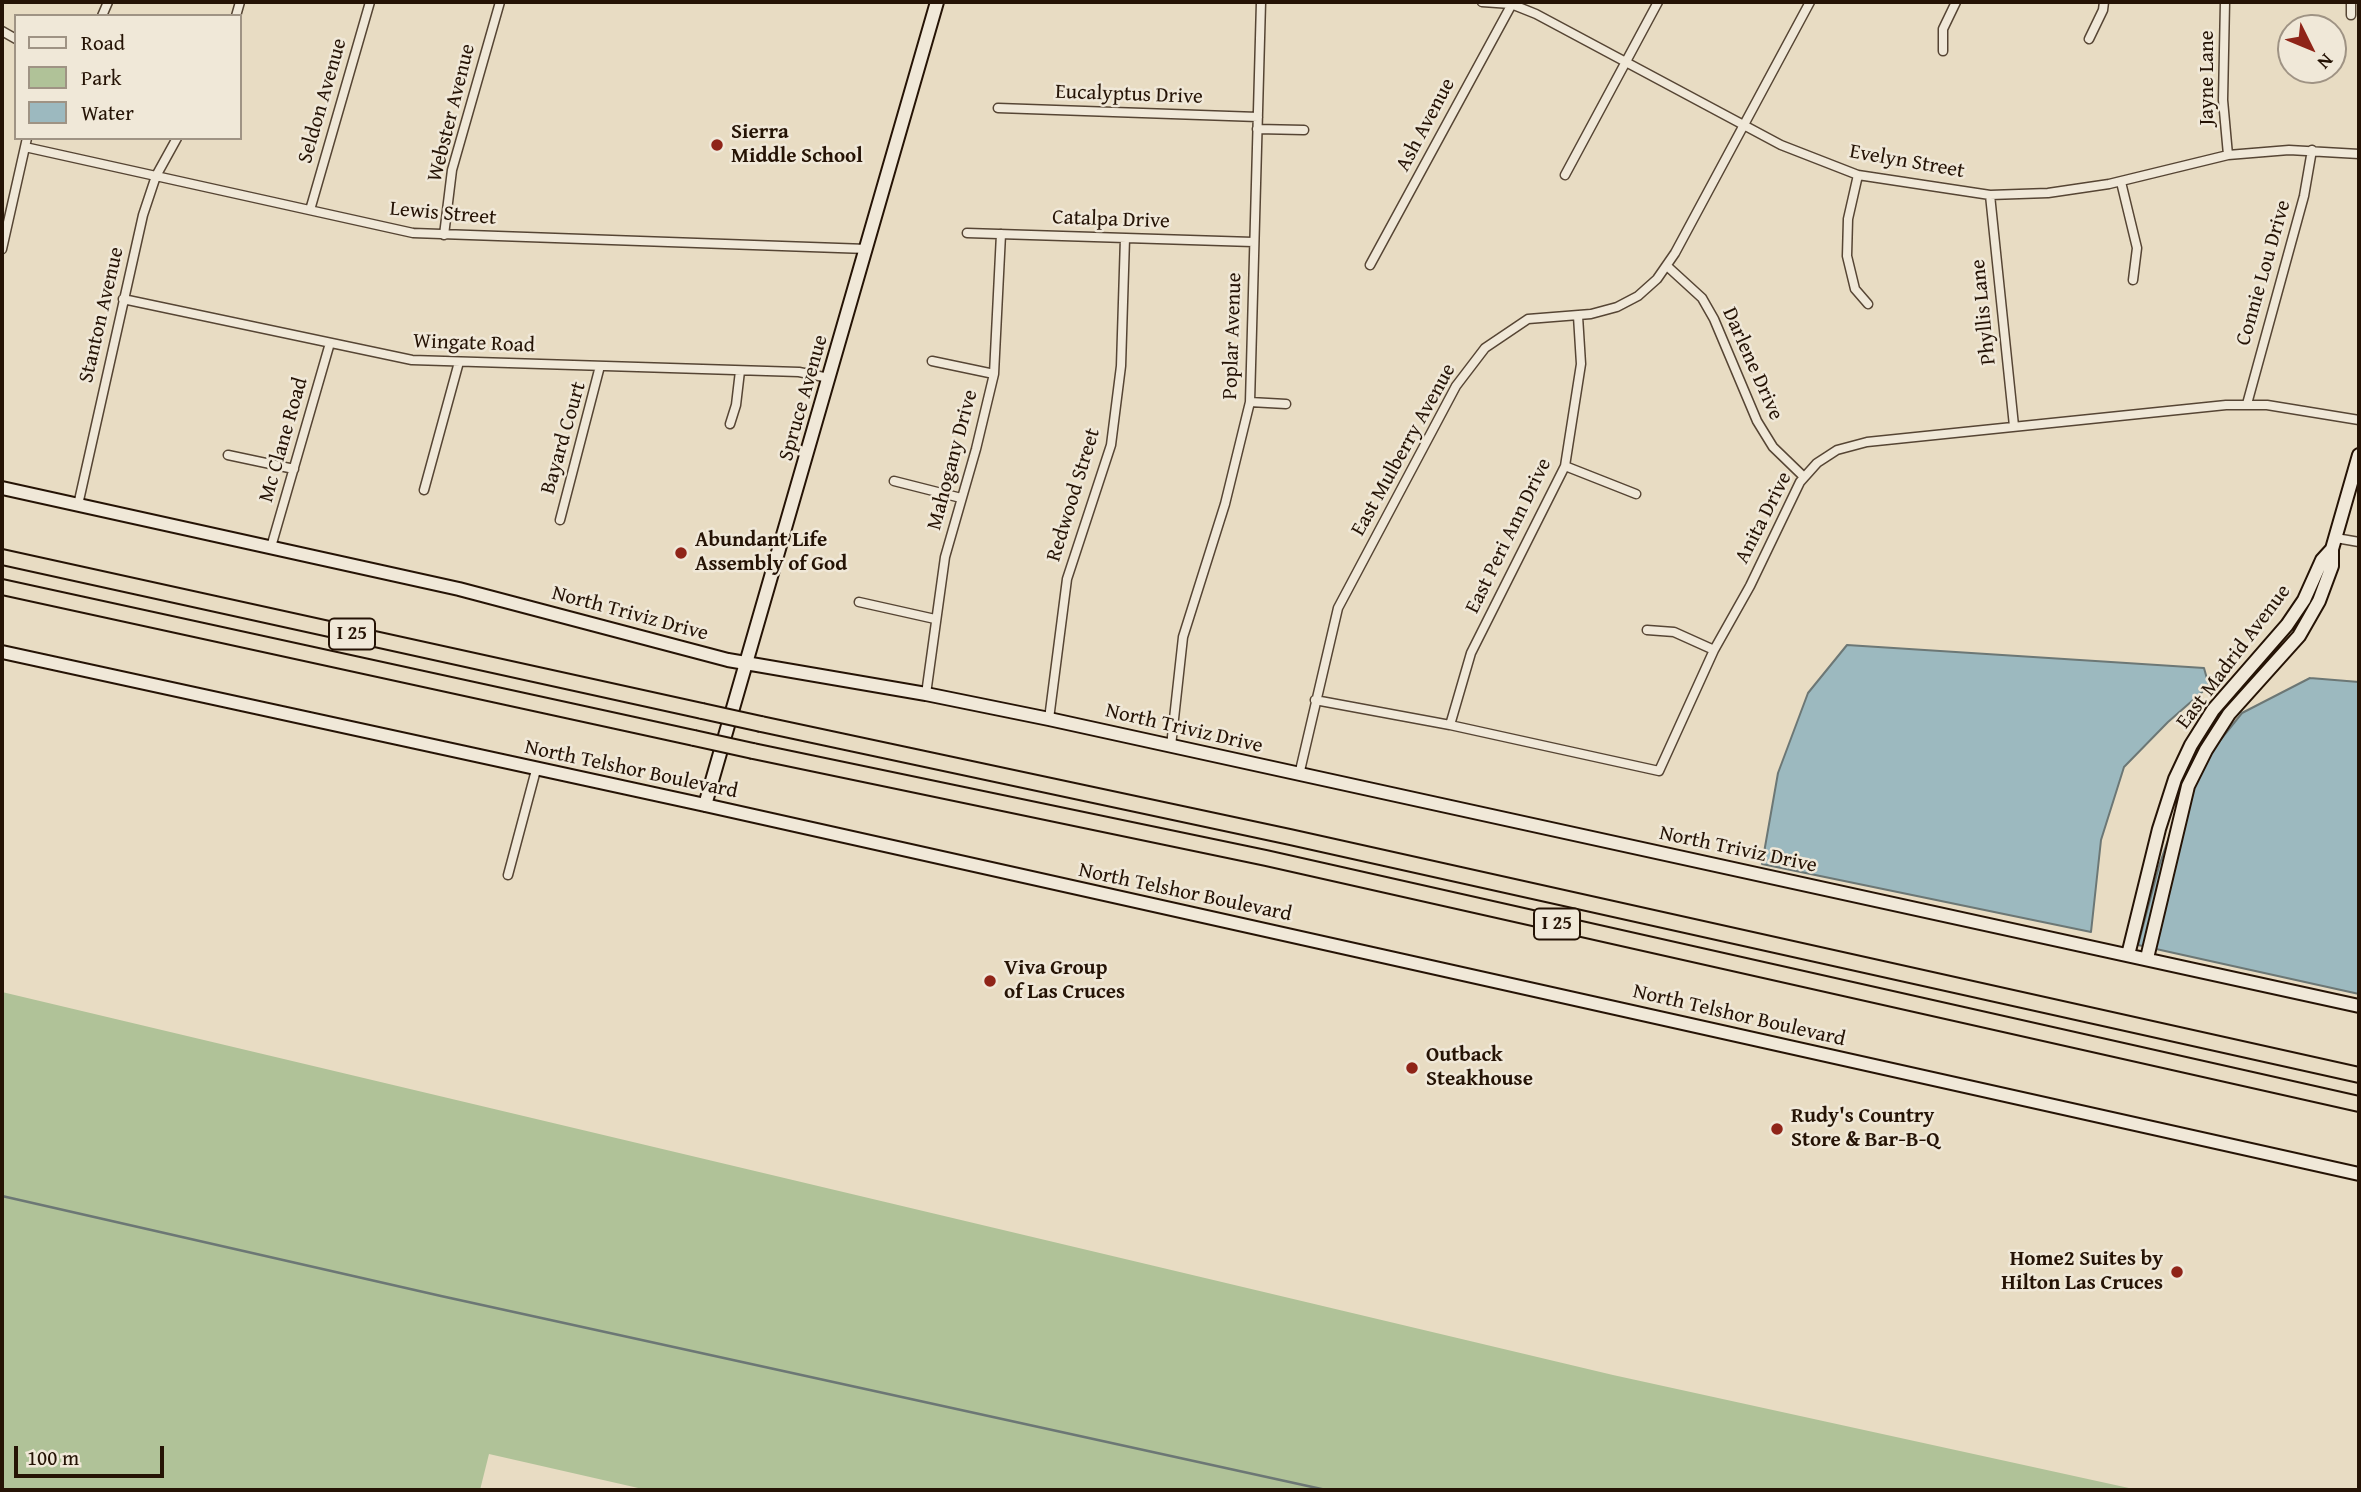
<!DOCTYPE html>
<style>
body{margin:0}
#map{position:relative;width:2361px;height:1492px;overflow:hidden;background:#e8dcc3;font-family:"Gentium Book Plus",serif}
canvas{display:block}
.frame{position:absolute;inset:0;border:4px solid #251305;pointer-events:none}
.legend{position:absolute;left:14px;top:14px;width:228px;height:126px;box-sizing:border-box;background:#f0e8d8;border:2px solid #9f9384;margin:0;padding:9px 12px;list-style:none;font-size:21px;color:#251305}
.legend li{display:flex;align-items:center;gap:14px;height:35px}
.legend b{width:35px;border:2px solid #9f9384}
.north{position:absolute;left:2277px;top:14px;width:70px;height:70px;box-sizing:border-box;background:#f0e8d8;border:2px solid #9f9384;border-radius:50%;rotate:133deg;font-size:19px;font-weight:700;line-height:28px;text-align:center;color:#251305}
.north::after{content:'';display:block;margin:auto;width:24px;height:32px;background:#8f2418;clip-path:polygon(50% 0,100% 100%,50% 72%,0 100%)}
.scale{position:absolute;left:14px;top:1446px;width:150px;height:32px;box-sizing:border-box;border:4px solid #251305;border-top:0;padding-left:9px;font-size:21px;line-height:24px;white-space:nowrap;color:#251305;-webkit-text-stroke:5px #f0e8d8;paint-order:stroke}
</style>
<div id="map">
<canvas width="2361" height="1492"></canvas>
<div class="frame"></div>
<ul class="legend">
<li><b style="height:9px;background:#f0e8d8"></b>Road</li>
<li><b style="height:19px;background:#b0c298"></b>Park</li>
<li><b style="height:19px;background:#9cb9bf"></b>Water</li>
</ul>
<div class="north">N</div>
<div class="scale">100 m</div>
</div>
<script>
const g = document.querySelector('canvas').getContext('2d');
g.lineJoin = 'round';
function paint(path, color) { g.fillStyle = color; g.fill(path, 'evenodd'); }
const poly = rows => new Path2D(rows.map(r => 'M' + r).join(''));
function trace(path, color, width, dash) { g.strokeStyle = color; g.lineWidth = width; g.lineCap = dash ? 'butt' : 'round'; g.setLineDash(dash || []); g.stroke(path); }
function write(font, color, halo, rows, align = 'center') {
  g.font = font + ' "Gentium Book Plus",serif'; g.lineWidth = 5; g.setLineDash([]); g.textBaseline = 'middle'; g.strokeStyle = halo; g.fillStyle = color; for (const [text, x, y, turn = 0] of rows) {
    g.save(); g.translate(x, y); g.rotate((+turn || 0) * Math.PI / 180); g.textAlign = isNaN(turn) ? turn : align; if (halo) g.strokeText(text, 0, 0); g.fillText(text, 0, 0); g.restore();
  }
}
paint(poly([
 [2,992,1613,1375,2138,1490,647,1490,489,1454,480,1490,2,1490]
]), '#b0c298');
const water = poly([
 [1847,645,2204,668,2209,686,2168,722,2124,767,2101,840,2091,932,1762,864,1778,773,1808,693,1847,645],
 [2310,678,2359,682,2359,994,2138,945,2159,866,2189,779,2242,713,2310,678]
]);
paint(water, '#9cb9bf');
trace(water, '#6c7775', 2);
trace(poly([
 [2,1196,441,1296,1326,1490]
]), '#6c7775', 2.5);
const street = poly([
 [1482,2,1511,4,1536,14,1781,145,1858,175,1990,195,2048,193,2109,184,2228,155,2289,150,2359,154],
 [2225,2,2223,100,2228,155],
 [2351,15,2351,2],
 [102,16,108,2],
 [236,16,240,2],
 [2,31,16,39],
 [2089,39,2103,10,2104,2],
 [1943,51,1943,29,1956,2],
 [998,108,1258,117],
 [1257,129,1304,130],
 [25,147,413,233,867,249],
 [1565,175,1658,2],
 [1858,175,1848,219,1847,256,1855,289,1868,304],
 [2121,182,2137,248,2133,280],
 [1990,195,2014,426],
 [310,210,370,2],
 [967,233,1253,242],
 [444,235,452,170,500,2],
 [2,249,27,138],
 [1370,265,1513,2],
 [1667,266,1702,298,1714,319,1757,421,1773,447,1804,477],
 [123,299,412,360,799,372,829,378],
 [932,361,994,374],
 [1250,402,1286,404],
 [2247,404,2304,196,2312,150],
 [730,424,736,405,740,371],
 [228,455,294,469],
 [1565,466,1636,494],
 [894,481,961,498],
 [424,490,459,362],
 [78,505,143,215,156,176,177,138],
 [560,520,600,366],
 [2336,538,2359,542],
 [271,547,330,343],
 [859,602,935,619],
 [1647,630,1674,632,1714,650],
 [926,694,945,557,976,449,994,374,1001,234],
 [1315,700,1450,725,1659,771,1714,650,1750,586,1800,482,1817,463,1837,450,1867,442,2226,405,2267,405,2359,420],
 [1049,719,1067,579,1111,445,1121,366,1125,238],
 [1450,725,1471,653,1565,466,1581,364,1578,316],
 [1171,746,1183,637,1225,504,1250,402,1261,2],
 [1299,775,1338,608,1456,386,1485,348,1528,319,1591,314,1617,307,1638,296,1657,279,1675,253,1810,2],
 [508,875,536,770]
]);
const secondary = poly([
 [2,488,459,589,728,660,926,694,1049,719,2359,1006],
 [2,652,705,805,2359,1174],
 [705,805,937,2],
 [2128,955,2159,829,2175,779,2191,745,2213,710,2287,625,2304,600,2322,560,2332,549],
 [2147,958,2188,786,2206,750,2229,714,2299,636,2319,601,2332,566,2332,549,2359,455]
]);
const highway = poly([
 [2,557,702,711],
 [2,587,694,738],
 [761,724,1290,837,2359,1075],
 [753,751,1266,858,2359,1104]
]);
trace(street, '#564534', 11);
trace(secondary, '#251305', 16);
trace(highway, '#251305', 18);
trace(street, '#f0e8d8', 8);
trace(secondary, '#f0e8d8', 12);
trace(highway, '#e8dcc3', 14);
const highwayBridge = poly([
 [702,711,761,724],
 [694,738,753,751]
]);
trace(highwayBridge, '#251305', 18, []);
trace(highwayBridge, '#e8dcc3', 14);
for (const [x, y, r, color] of [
 [717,145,7,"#8f2418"],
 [681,553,7,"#8f2418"],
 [990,981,7,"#8f2418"],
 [1412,1068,7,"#8f2418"],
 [1777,1129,7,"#8f2418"],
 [2177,1272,7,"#8f2418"]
]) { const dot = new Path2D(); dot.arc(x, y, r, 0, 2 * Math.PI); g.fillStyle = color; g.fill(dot); trace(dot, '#f0e8d8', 2.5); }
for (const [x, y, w] of [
 [352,634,46],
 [1557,924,46]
]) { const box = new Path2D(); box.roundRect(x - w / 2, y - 15.5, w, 31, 5); g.fillStyle = '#f0e8d8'; g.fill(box); trace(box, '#251305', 2); }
write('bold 19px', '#251305', null, [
 ["I 25",352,634],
 ["I 25",1557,924]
]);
write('21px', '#251305', '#f0e8d8', [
 ["Jayne Lane",2208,78,-90],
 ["Eucalyptus Drive",1129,95,2],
 ["Seldon Avenue",323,101,-74],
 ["Webster Avenue",452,113,-76],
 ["Ash Avenue",1426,125,-62],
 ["Evelyn Street",1907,162,10],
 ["Lewis Street",443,214,5],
 ["Catalpa Drive",1111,220,2],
 ["Connie Lou Drive",2264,273,-74],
 ["Phyllis Lane",1984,312,-96],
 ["Stanton Avenue",102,315,-77],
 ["Poplar Avenue",1233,336,-88],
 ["Wingate Road",474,344,2],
 ["Darlene Drive",1752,364,66],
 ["Spruce Avenue",804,398,-74],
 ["Bayard Court",564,438,-74],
 ["Mc Clane Road",284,440,-74],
 ["East Mulberry Avenue",1404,450,-61],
 ["Mahogany Drive",953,460,-75],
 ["Redwood Street",1074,495,-73],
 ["Anita Drive",1764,518,-63],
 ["East Peri Ann Drive",1509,536,-64],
 ["North Triviz Drive",630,614,15],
 ["East Madrid Avenue",2234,657,-53],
 ["North Triviz Drive",1184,729,13],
 ["North Telshor Boulevard",631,770,12],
 ["North Triviz Drive",1738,850,12],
 ["North Telshor Boulevard",1185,893,12],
 ["North Telshor Boulevard",1739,1016,13]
]);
write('bold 21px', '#251305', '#f0e8d8', [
 ["Sierra",731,133],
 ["Middle School",731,157],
 ["Abundant Life",695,541],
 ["Assembly of God",695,565],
 ["Viva Group",1004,969],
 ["of Las Cruces",1004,993],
 ["Outback",1426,1056],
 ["Steakhouse",1426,1080],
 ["Rudy's Country",1791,1117],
 ["Store & Bar-B-Q",1791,1141],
 ["Home2 Suites by",2163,1260,"right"],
 ["Hilton Las Cruces",2163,1284,"right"]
], 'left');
</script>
